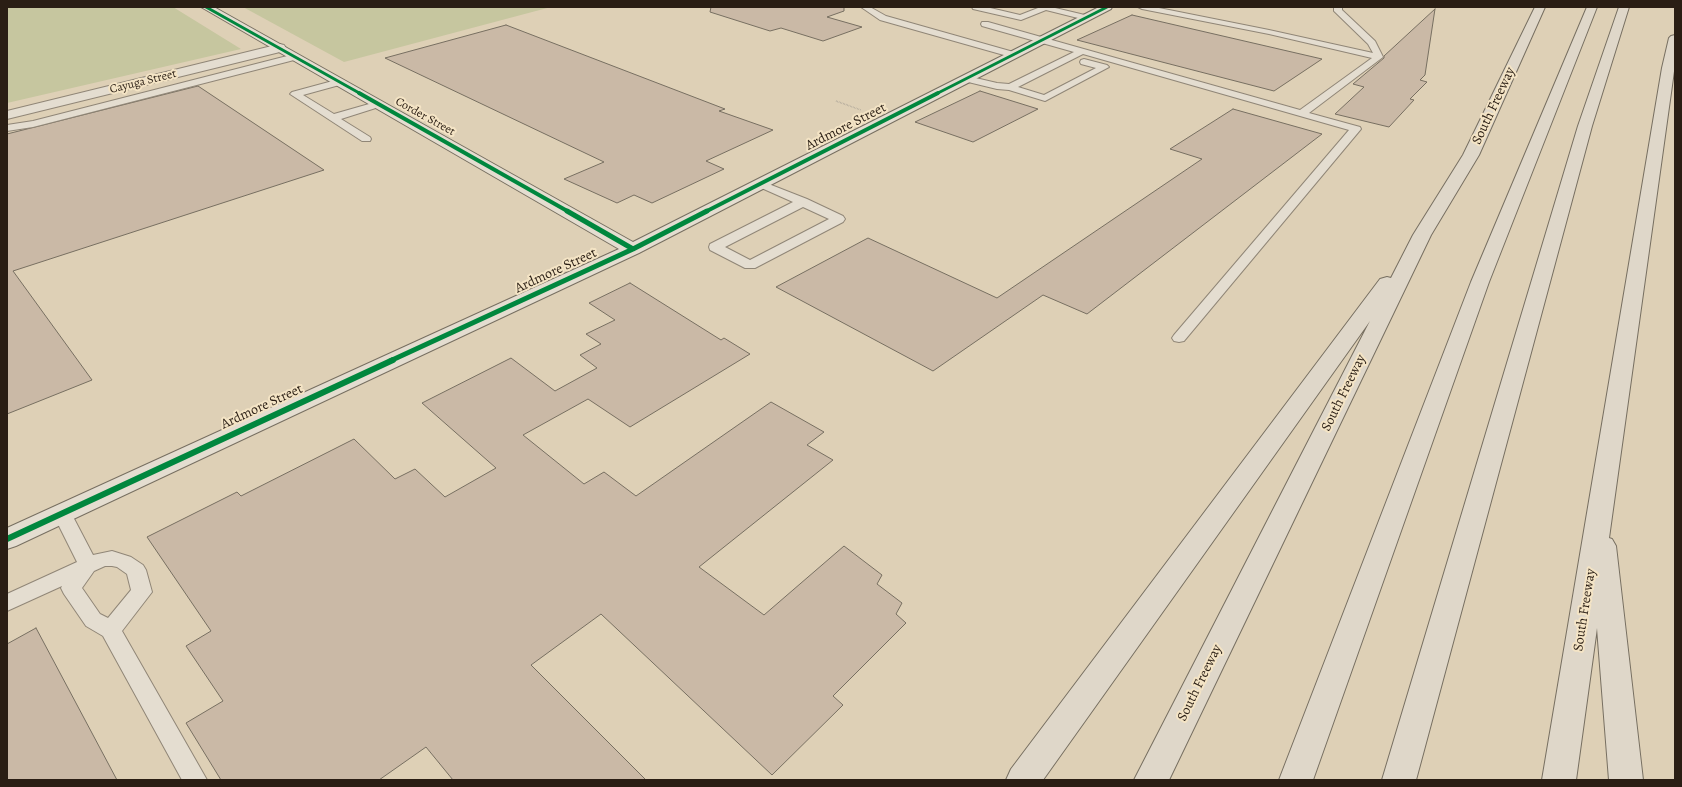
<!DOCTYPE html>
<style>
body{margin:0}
#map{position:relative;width:1682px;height:787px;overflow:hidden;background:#ded0b6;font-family:Alegreya,serif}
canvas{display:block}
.frame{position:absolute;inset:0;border:8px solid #2a1e14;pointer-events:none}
</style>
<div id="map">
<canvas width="1682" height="787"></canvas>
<div class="frame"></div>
</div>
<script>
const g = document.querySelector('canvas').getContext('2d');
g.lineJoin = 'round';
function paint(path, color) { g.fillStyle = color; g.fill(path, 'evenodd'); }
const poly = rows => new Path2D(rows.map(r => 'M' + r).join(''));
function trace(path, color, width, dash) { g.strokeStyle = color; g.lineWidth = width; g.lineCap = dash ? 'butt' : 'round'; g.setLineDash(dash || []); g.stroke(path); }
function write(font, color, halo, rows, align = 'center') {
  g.font = font + ' Alegreya,serif'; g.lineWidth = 4; g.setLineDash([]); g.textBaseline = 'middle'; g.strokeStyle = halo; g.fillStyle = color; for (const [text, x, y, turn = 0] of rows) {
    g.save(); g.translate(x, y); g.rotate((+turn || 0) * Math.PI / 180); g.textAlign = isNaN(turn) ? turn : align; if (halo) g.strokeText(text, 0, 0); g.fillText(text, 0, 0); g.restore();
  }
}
paint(poly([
 [7,7,173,7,241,49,7,103],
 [243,7,551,7,344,62]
]), '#c6c69f');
const building = poly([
 [711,7,844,7,844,11,827,17,862,27,823,41,781,28,770,31,710,12,711,7],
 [1435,9,1425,75,1420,80,1427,82,1410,99,1414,100,1389,127,1335,114,1364,87,1353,84,1384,58,1384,56,1435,9],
 [1132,15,1322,59,1274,91,1077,40,1132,15],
 [506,25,725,109,719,111,773,130,706,161,724,169,652,203,634,195,617,203,564,179,604,162,385,58,506,25],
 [198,86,324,170,13,271,92,380,7,414,7,134,198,86],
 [980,91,1038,109,973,142,915,122,980,91],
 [1233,109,1322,134,1087,314,1043,295,933,371,776,287,868,238,997,298,1202,159,1170,149,1233,109],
 [630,283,721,340,724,338,750,354,630,427,588,399,523,435,584,484,604,472,636,496,771,402,824,432,807,445,833,460,699,567,764,615,844,546,882,575,877,584,902,603,896,614,906,623,833,696,843,705,772,775,601,614,531,665,646,780,453,780,426,747,379,780,221,780,186,723,223,701,186,646,211,631,147,537,237,492,241,496,354,439,395,479,415,469,445,497,496,468,422,403,511,358,555,391,597,368,580,355,601,344,586,334,615,320,589,303,630,283],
 [36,628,117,780,7,780,7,644,36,628]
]);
paint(building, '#cab9a6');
trace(building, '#776f61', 1);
const lane = poly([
 [861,7,870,7,886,16,1017,53,1018,55,1014,58,1011,57,880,20,861,7],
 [972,7,986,7,1020,15,1038,8,1037,7,1051,7,1089,16,1090,18,1086,20,1046,10,1021,20,973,9,972,7],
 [1138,7,1154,7,1269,30,1373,53,1368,44,1334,11,1334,7,1342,7,1342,10,1375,41,1383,57,1309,113,1360,127,1361,129,1184,341,1179,342,1174,341,1172,338,1174,335,1349,130,1083,54,1018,87,1044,95,1096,68,1081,64,1080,62,1081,60,1084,59,1107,65,1109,67,1045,101,1009,90,997,89,964,81,962,79,964,77,967,76,997,83,1009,84,1074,52,982,26,981,24,982,22,988,22,1300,110,1372,58,1269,34,1142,9,1138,7],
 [295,54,299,57,298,59,33,127,7,131,7,125,33,121,295,54],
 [340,79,343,80,345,82,343,84,303,95,334,114,376,102,382,102,384,104,382,106,341,119,370,137,371,139,370,141,362,141,290,94,292,92,340,79],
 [761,181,807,199,843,216,845,219,843,222,755,268,745,268,710,250,709,247,710,244,793,202,757,186,755,184,757,182,761,181],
 [803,207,829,219,750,260,725,247,803,207],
 [62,507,69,509,93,555,112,551,131,557,143,565,146,570,152,592,122,631,207,780,182,780,103,636,86,626,64,594,61,588,62,586,7,611,7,594,77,562,53,514,55,509,62,507],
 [105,566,112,566,117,567,127,574,131,590,108,618,100,614,82,588,94,571,105,566]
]);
const street = poly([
 [280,44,284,45,286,48,284,51,7,119,7,111,280,44]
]);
const secondary = poly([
 [201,7,214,7,633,242,1099,7,1112,7,1111,9,639,253,16,546,7,549,7,528,619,249,201,7]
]);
const highway = poly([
 [1535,7,1545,7,1479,155,1431,235,1169,780,1134,780,1370,321,1043,780,1006,780,1011,769,1380,279,1387,277,1391,278,1413,235,1463,155,1535,7],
 [1587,7,1597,7,1489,282,1313,780,1279,780,1471,282,1587,7],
 [1619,7,1629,7,1592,126,1416,780,1382,780,1578,126,1619,7],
 [1675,35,1675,64,1609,538,1612,539,1616,546,1643,780,1609,780,1597,628,1576,780,1542,780,1662,68,1669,38,1671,36,1675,35]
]);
trace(lane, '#908677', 2);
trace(street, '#908677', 2);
trace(secondary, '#776f61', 2);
trace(highway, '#776f61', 2);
trace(poly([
 [836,101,861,110]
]), '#a29b91', 1.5, [0.5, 1]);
paint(lane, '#e4ddd0');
paint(street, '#e4ddd0');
paint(secondary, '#e4ddd0');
paint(highway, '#dfd7c9');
trace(poly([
 [206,7,361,94],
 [936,94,1107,7]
]), '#00873e', 3);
trace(poly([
 [359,93,569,212],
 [705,212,938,93]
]), '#00873e', 4);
trace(poly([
 [567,211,633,249],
 [390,361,633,249,707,211]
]), '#00873e', 5);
trace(poly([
 [7,539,393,360]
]), '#00873e', 6);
write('12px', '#2a1e14', '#f4e4c5', [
 ["Cayuga Street",143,82,-14],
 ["Corder Street",425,117,29]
]);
write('14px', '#2a1e14', '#f4e4c5', [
 ["South Freeway",1494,106,-65],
 ["Ardmore Street",846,127,-27],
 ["Ardmore Street",556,271,-25],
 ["South Freeway",1344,393,-64],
 ["Ardmore Street",262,407,-25],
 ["South Freeway",1585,610,-81],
 ["South Freeway",1200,683,-64]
]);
</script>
